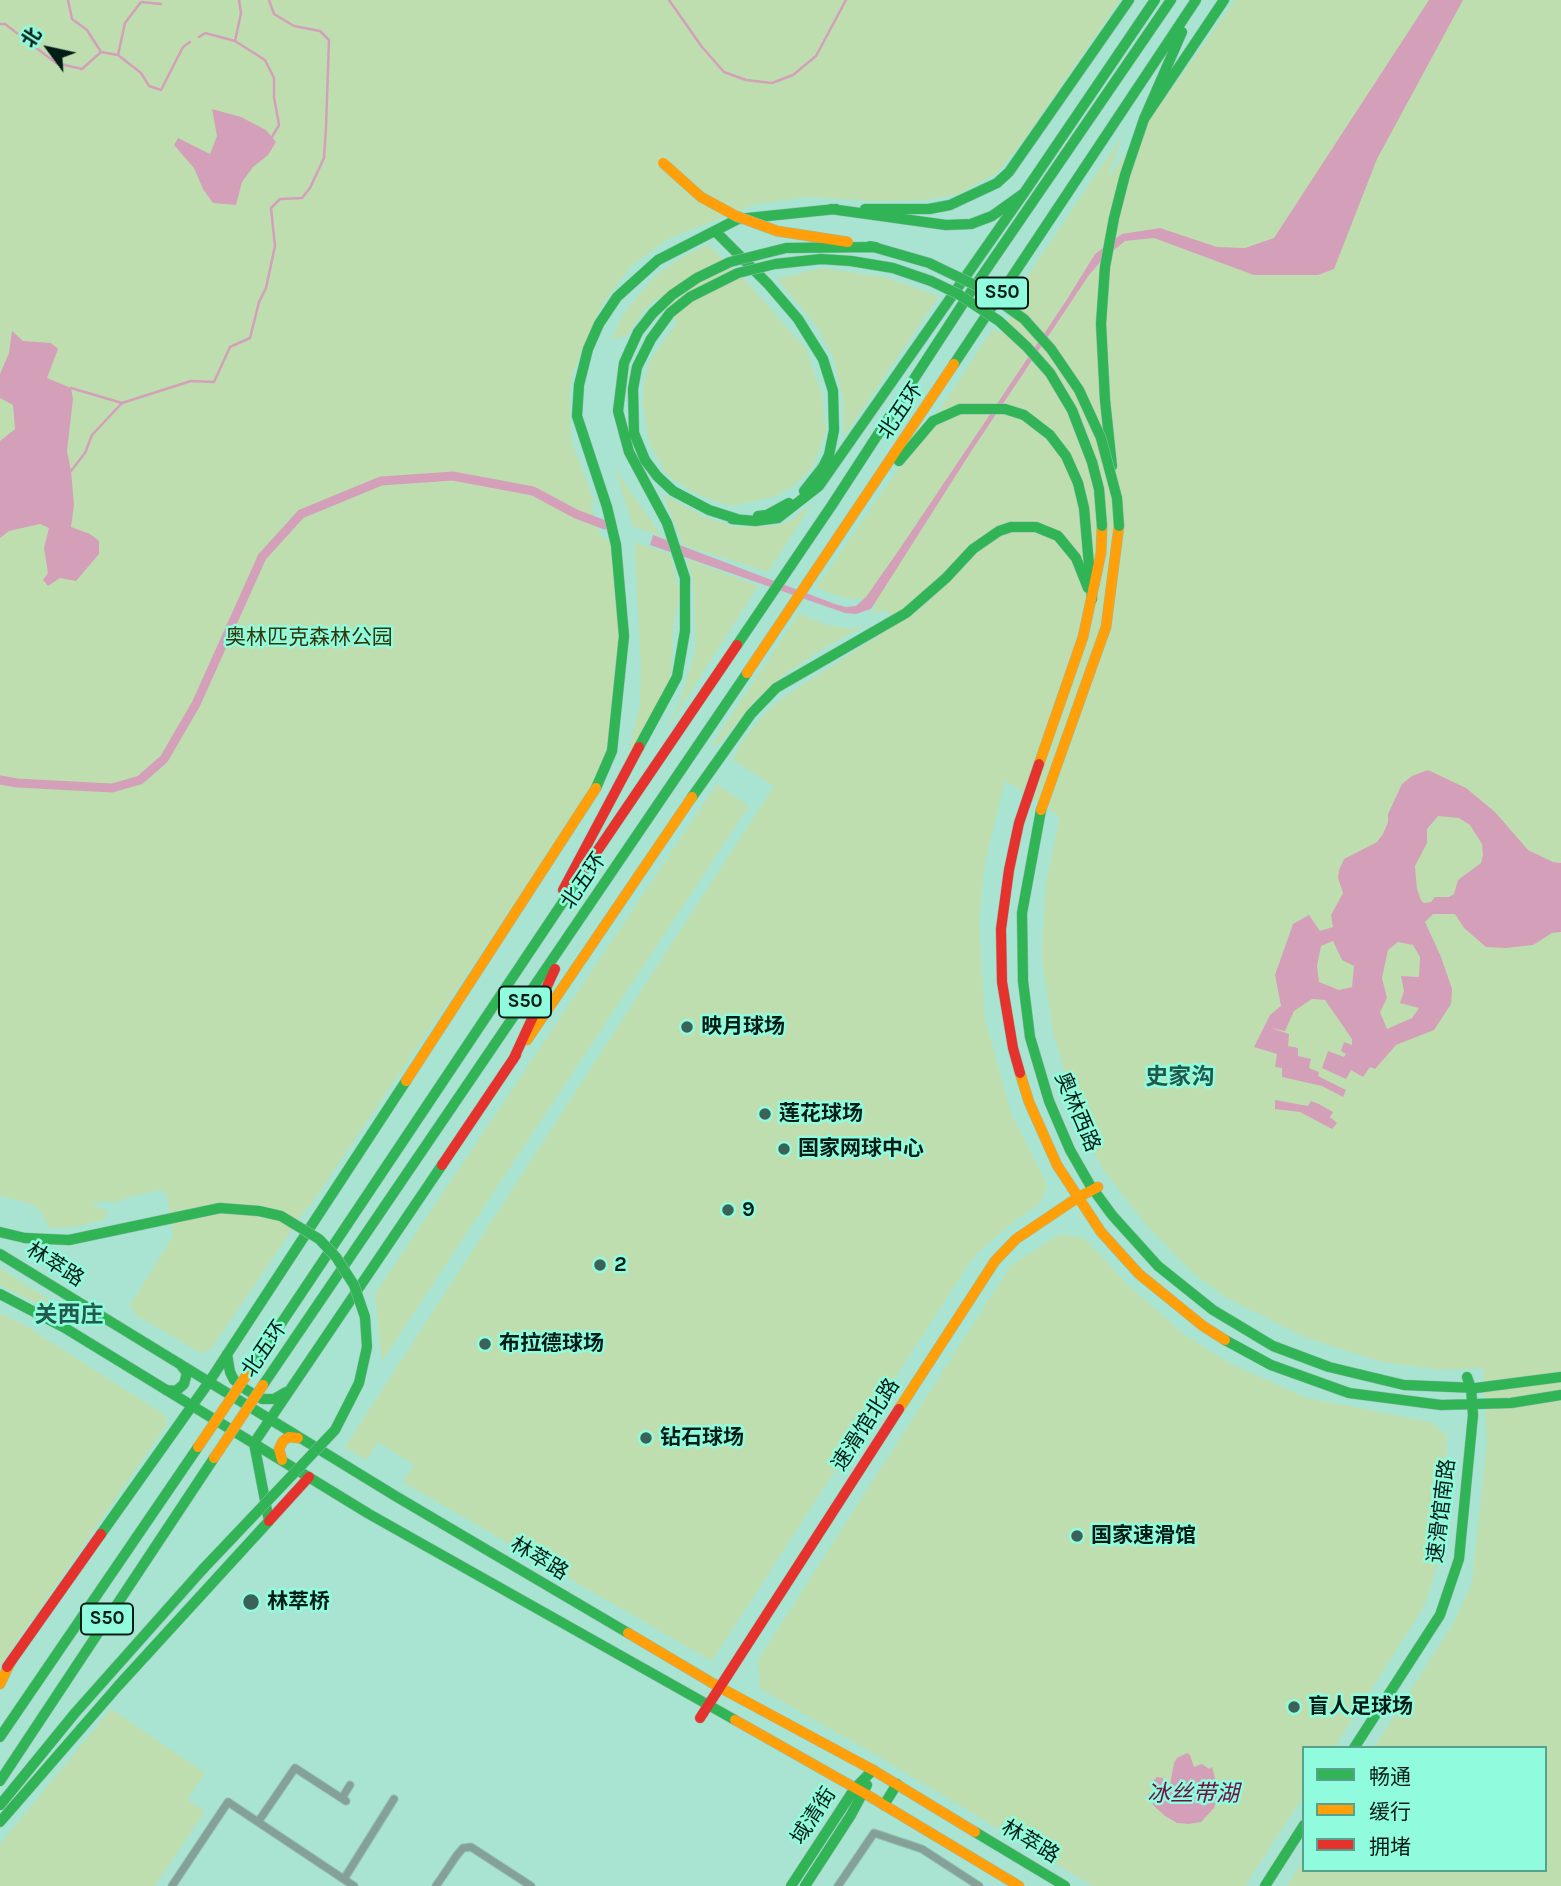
<!DOCTYPE html>
<meta charset="utf-8">
<style>
body{margin:0}
#map{position:relative;width:1561px;height:1886px;overflow:hidden;background:#a9e3d2;font-family:Karla,"Noto Sans SC",sans-serif}
canvas{display:block}
.legend{position:absolute;left:1302px;top:1746px;width:245px;height:126px;box-sizing:border-box;background:#91fbdd;border:2px solid #57a28d;margin:0;padding:9px 12px;list-style:none;font-size:21px;color:#001d16}
.legend li{display:flex;align-items:center;gap:14px;height:35px}
.legend b{width:35px;border:2px solid #57a28d}
.north{position:absolute;left:14px;top:14px;width:70px;height:70px;-webkit-text-stroke:5px #91fbdd;paint-order:stroke;rotate:303deg;font-size:19px;font-weight:700;line-height:28px;text-align:center;color:#001d16}
.north::after{content:'';display:block;margin:auto;width:24px;height:32px;background:#001d16;clip-path:polygon(50% 0,100% 100%,50% 72%,0 100%)}
</style>
<div id="map">
<canvas width="1561" height="1886"></canvas>
<ul class="legend">
<li><b style="height:9px;background:#30b455"></b>畅通</li>
<li><b style="height:9px;background:#ff9f0a"></b>缓行</li>
<li><b style="height:9px;background:#e5322d"></b>拥堵</li>
</ul>
<div class="north">北</div>
</div>
<script>
const g = document.querySelector('canvas').getContext('2d');
g.lineJoin = 'round';
function paint(path, color) { g.fillStyle = color; g.fill(path, 'evenodd'); }
const poly = rows => new Path2D(rows.map(r => 'M' + r).join(''));
function trace(path, color, width, dash) { g.strokeStyle = color; g.lineWidth = width; g.lineCap = dash ? 'butt' : 'round'; g.setLineDash(dash || []); g.stroke(path); }
function write(font, color, halo, rows, align = 'center') {
  g.font = font + ' Karla,"Noto Sans SC",sans-serif'; g.lineWidth = 5; g.setLineDash([]); g.textBaseline = 'middle'; g.strokeStyle = halo; g.fillStyle = color; for (const [text, x, y, turn = 0] of rows) {
    g.save(); g.translate(x, y); g.rotate((+turn || 0) * Math.PI / 180); g.textAlign = isNaN(turn) ? turn : align; if (halo) g.strokeText(text, 0, 0); g.fillText(text, 0, 0); g.restore();
  }
}
paint(poly([
 [0,0,1120,0,1023,141,997,173,956,195,924,200,873,201,808,197,756,204,668,239,631,266,602,305,574,369,569,394,571,440,595,504,590,503,600,535,612,543,617,576,616,601,619,636,610,752,593,787,310,1206,308,1206,213,1346,209,1350,201,1353,134,1314,135,1310,129,1307,173,1236,167,1195,160,1190,133,1196,113,1203,107,1201,90,1204,108,1212,104,1220,74,1227,50,1228,39,1209,25,1202,0,1196],
 [1235,0,1561,0,1561,1886,1287,1886,1304,1859,1304,1870,1545,1870,1545,1748,1374,1748,1454,1622,1472,1583,1487,1442,1483,1368,1442,1370,1382,1362,1307,1338,1227,1298,1193,1273,1147,1226,1103,1169,1083,1130,1053,1033,1042,958,1046,882,1060,817,1005,780,985,863,979,922,985,1019,1011,1113,1047,1185,1040,1204,1016,1220,978,1252,968,1265,712,1661,403,1482,414,1465,378,1442,366,1460,345,1447,774,786,733,760,742,741,766,712,785,696,894,626,889,613,883,610,871,615,876,607,857,597,854,599,844,598,816,588,903,462,944,410,938,412,993,329,999,333,1026,295,1019,289,1123,134,1106,181],
 [704,246,710,246,747,282,806,349,822,395,826,432,812,468,792,487,774,497,730,506,696,494,666,474,649,442,643,404,644,382,650,360,677,323,658,297,643,311,628,335,611,340,624,313,655,276,679,259],
 [822,268,884,277,939,296,844,436,843,399,833,357,817,327,777,279],
 [615,469,662,537,633,526],
 [663,494,704,517,736,527,774,526,791,521,813,502,768,572,683,545],
 [634,542,670,554,680,593,673,628,671,674,652,715,628,754,640,704,641,662],
 [687,559,758,586,666,730,681,699,696,649,693,581],
 [799,613,824,624,850,629,865,625,824,648,782,676,751,705,719,744,712,745],
 [717,784,749,806,382,1361,375,1294],
 [1060,1234,1084,1238,1128,1285,1185,1335,1229,1363,1307,1398,1431,1422,1447,1436,1439,1558,1425,1605,1334,1748,1304,1748,1304,1795,1245,1886,1093,1886,876,1755,760,1689,758,1660,1011,1265],
 [0,1268,92,1328,57,1314,0,1285],
 [0,1313,21,1323,165,1415,167,1424,0,1666],
 [111,1709,205,1773,187,1800,205,1811,155,1886,0,1886,0,1844]
]), '#bfdeaf');
paint(poly([
 [1429,0,1463,0,1377,159,1334,269,1318,275,1254,275,1154,238,1125,241,1102,260,1089,275,972,450,871,609,856,614,845,613,650,545,653,535,835,604,846,607,856,606,866,597,901,547,1066,301,1095,254,1122,234,1160,228,1217,247,1245,248,1274,238],
 [212,109,241,117,266,130,276,142,268,155,253,167,242,182,236,205,213,203,203,189,194,168,174,145,178,138,210,154,217,136],
 [12,331,23,341,51,343,58,349,47,378,71,388,73,399,67,451,71,471,74,505,71,527,90,534,99,541,99,554,76,581,60,578,48,586,43,580,48,573,44,548,49,528,40,524,9,531,0,538,0,441,15,429,13,405,0,398,0,374,9,353],
 [1428,770,1466,788,1495,812,1528,850,1553,862,1561,863,1561,932,1552,933,1533,945,1506,948,1486,947,1464,928,1455,914,1433,914,1425,922,1441,957,1452,989,1451,1004,1434,1030,1396,1045,1375,1069,1370,1067,1363,1077,1351,1070,1346,1079,1322,1068,1328,1051,1344,1057,1346,1054,1341,1051,1344,1042,1352,1045,1352,1039,1325,1000,1312,999,1294,1011,1285,1031,1271,1028,1289,1034,1288,1046,1298,1048,1298,1056,1311,1059,1309,1068,1319,1072,1318,1076,1346,1090,1343,1097,1322,1086,1282,1077,1282,1068,1275,1067,1277,1054,1254,1047,1270,1015,1281,1006,1275,975,1293,924,1309,915,1320,931,1333,927,1331,915,1343,893,1338,878,1339,870,1344,859,1377,842,1383,834,1388,822,1388,814,1402,784,1412,776],
 [1438,816,1459,818,1470,825,1482,844,1483,855,1481,863,1458,880,1454,894,1449,897,1435,897,1431,902,1424,903,1421,900,1417,889,1415,866,1427,843,1427,829],
 [1333,941,1342,960,1354,966,1352,987,1339,990,1319,982,1317,966,1321,946],
 [1398,942,1413,945,1420,957,1419,977,1401,976,1404,991,1400,1003,1419,1008,1412,1018,1387,1029,1380,1012,1387,998,1382,978,1388,950],
 [1275,1100,1308,1106,1311,1101,1319,1104,1333,1112,1330,1117,1337,1123,1332,1129,1300,1112,1275,1109],
 [1187,1753,1190,1755,1194,1767,1202,1764,1209,1769,1212,1767,1219,1793,1214,1808,1201,1822,1189,1824,1177,1823,1165,1816,1154,1806,1148,1794,1154,1792,1154,1780,1157,1777,1163,1778,1164,1785,1170,1785,1174,1763,1177,1758]
]), '#d4a0b9');
trace(poly([
 [68,0,72,19,87,30,101,52],
 [239,0,241,13,235,41,265,60,274,78,274,97,279,125,272,137],
 [669,0,702,47,724,72,746,80,772,83,793,75,816,56,846,0],
 [0,24,5,24,56,63,82,69,101,52,118,55,141,73,149,86,161,90,183,47,190,42],
 [199,37,205,33,235,41],
 [118,55,125,23,141,2,161,4],
 [71,388,122,403,191,381,214,382,230,347,250,338,259,302,266,288,275,246,271,208,280,199,302,198,310,188,324,158,326,127,329,40,320,31,294,26,274,14,269,0],
 [71,471,85,453,92,435,122,403]
]), '#d4a0b9', 2.5);
trace(poly([
 [0,780,17,783,112,788,140,780,164,759,196,704,262,557,301,514,381,481,453,476,533,491,576,514,605,525]
]), '#d4a0b9', 9);
const street = poly([
 [342,1798,350,1785],
 [258,1822,295,1768,346,1801],
 [344,1879,394,1799],
 [172,1886,228,1802,354,1886],
 [436,1886,457,1855,463,1848,471,1847,531,1886],
 [838,1886,874,1833,922,1849,979,1886]
]);
const fast = poly([
 [1144,119,1182,32],
 [831,209,946,225,971,224,992,216,1024,193,1155,0],
 [865,209,929,209,950,205,997,183,1009,172,1129,0],
 [715,231,768,284,798,319,823,359,833,391,834,430,829,455,823,467,804,491],
 [638,332,624,363,618,411,629,452,667,523,685,578,685,631,677,677,639,747],
 [651,339,637,367,633,389,634,433,645,460,657,476,673,491,709,510,737,519],
 [954,364,1196,0],
 [899,461,933,421,960,409,1005,409,1024,415,1050,435,1066,456,1078,483,1084,508,1092,599],
 [1112,466,1105,400,1101,324,1105,267,1114,218,1125,175,1144,119,1224,0],
 [758,516,767,515,789,503],
 [732,519,755,521,778,518,819,486,1024,193],
 [737,645,832,505,966,299,1171,0],
 [596,788,612,751,624,636,616,545,607,507,577,416,579,385,588,349,599,324,617,297,658,260,738,219,836,209],
 [692,797,751,714,776,688,906,613,946,578,973,549,999,531,1011,527,1036,527,1058,536,1076,558,1088,588],
 [1041,810,1022,913,1023,981,1030,1037,1049,1101,1070,1150,1090,1185,1112,1215,1158,1266,1213,1310,1273,1346,1329,1367,1404,1385,1476,1388,1561,1377],
 [0,1232,25,1238],
 [0,1254,397,1497,628,1633],
 [0,1294,65,1328,369,1514,735,1720],
 [1225,1340,1271,1365,1349,1393,1441,1405,1511,1403,1561,1395],
 [227,1354,230,1372,234,1380,245,1389,262,1399,274,1399,286,1392],
 [248,1373,585,869],
 [263,1385,747,673],
 [166,1390,176,1391,184,1384,187,1373,180,1364],
 [101,1534,209,1382,406,1081],
 [0,1737,198,1447],
 [1354,1748,1440,1615,1459,1559,1473,1415,1471,1388,1467,1377],
 [0,1781,214,1458],
 [0,1805,75,1713,203,1569],
 [884,1805,897,1784],
 [0,1822,118,1686,269,1521,254,1443,442,1165],
 [975,1832,1065,1886],
 [791,1886,855,1788,873,1770],
 [805,1886,851,1815,867,1785],
 [1265,1886,1304,1825]
]);
const slow = poly([
 [747,673,954,364],
 [1039,764,1083,637,1101,553,1102,526],
 [1041,810,1106,627,1119,526],
 [527,1040,692,797],
 [1020,1073,1029,1102,1057,1165,1101,1232,1139,1274,1203,1326,1225,1340],
 [406,1081,596,788],
 [899,1409,995,1261,1016,1239,1077,1198,1098,1187],
 [282,1460,279,1449,283,1441,289,1437,298,1438],
 [628,1633,719,1687,873,1770,975,1832],
 [0,1684,11,1661],
 [735,1720,864,1793,1019,1886]
]);
const jam = poly([
 [585,869,737,645],
 [563,890,639,747],
 [513,1060,555,969],
 [1020,1073,1013,1048,1002,982,1001,929,1009,870,1019,823,1039,764],
 [442,1165,516,1055],
 [269,1521,309,1477],
 [7,1667,101,1534],
 [700,1718,899,1409]
]);
trace(street, '#92bfb2', 9);
trace(fast, '#92bfb2', 11);
trace(slow, '#92bfb2', 11);
trace(jam, '#92bfb2', 11);
trace(street, '#84a097', 7);
trace(fast, '#30b455', 10);
trace(slow, '#ff9f0a', 10);
trace(jam, '#e5322d', 10);
const fastBridge = poly([
 [870,246,929,263,979,287,1024,319,1051,349,1079,390,1101,438,1117,498,1119,526],
 [638,332,653,313,672,295,697,278,730,262,786,248,876,247],
 [651,339,670,313,690,297,738,273,775,264,821,259,851,261,893,268,931,281,958,294,999,321,1027,347,1050,373,1072,410,1092,462,1099,489,1102,526],
 [25,1238,69,1240,220,1208,259,1211,281,1216,319,1239,336,1257,354,1285,365,1317,367,1347,359,1383,335,1430,203,1569]
]);
const slowBridge = poly([
 [663,163,701,197,736,216,777,231,848,242],
 [198,1447,248,1373],
 [214,1458,263,1385]
]);
trace(fastBridge, '#92bfb2', 11, []);
trace(slowBridge, '#92bfb2', 11, []);
trace(fastBridge, '#30b455', 10);
trace(slowBridge, '#ff9f0a', 10);
for (const [x, y, r, color] of [
 [687,1027,7,"#3b6258"],
 [765,1114,7,"#3b6258"],
 [784,1149,7,"#3b6258"],
 [728,1210,7,"#3b6258"],
 [600,1265,7,"#3b6258"],
 [485,1344,7,"#3b6258"],
 [646,1438,7,"#3b6258"],
 [1077,1536,7,"#3b6258"],
 [251,1602,9,"#3b6258"],
 [1294,1707,7,"#3b6258"]
]) { const dot = new Path2D(); dot.arc(x, y, r, 0, 2 * Math.PI); g.fillStyle = color; g.fill(dot); trace(dot, '#91fbdd', 2.5); }
for (const [x, y, w] of [
 [1002,293,52],
 [525,1002,52],
 [107,1619,52]
]) { const box = new Path2D(); box.roundRect(x - w / 2, y - 15.5, w, 31, 5); g.fillStyle = '#91fbdd'; g.fill(box); trace(box, '#001d16', 2); }
write('bold 19px', '#001d16', null, [
 ["S50",1002,293],
 ["S50",525,1002],
 ["S50",107,1619]
]);
write('21px', '#001d16', '#91fbdd', [
 ["北五环",901,411,-56],
 ["北五环",584,881,-56],
 ["奥林西路",1077,1112,67],
 ["林萃路",55,1265,32],
 ["北五环",265,1349,-56],
 ["速滑馆北路",866,1425,-57],
 ["速滑馆南路",1442,1511,-83],
 ["林萃路",539,1559,31],
 ["域清街",814,1816,-57],
 ["林萃路",1030,1842,31]
]);
write('21px', '#333608', '#91fbdd', [
 ["奥林匹克森林公园",309,638]
]);
write('bold 21px', '#001d16', '#91fbdd', [
 ["映月球场",701,1027],
 ["莲花球场",779,1114],
 ["国家网球中心",798,1149],
 ["9",742,1210],
 ["2",614,1265],
 ["布拉德球场",499,1344],
 ["钻石球场",660,1438],
 ["国家速滑馆",1091,1536],
 ["林萃桥",267,1602],
 ["盲人足球场",1308,1707]
], 'left');
write('bold 23px', '#205a4c', '#91fbdd', [
 ["史家沟",1180,1077],
 ["关西庄",69,1315]
]);
write('italic 23px', '#6c1343', '#91fbdd', [
 ["冰丝带湖",1193,1794]
]);
</script>
